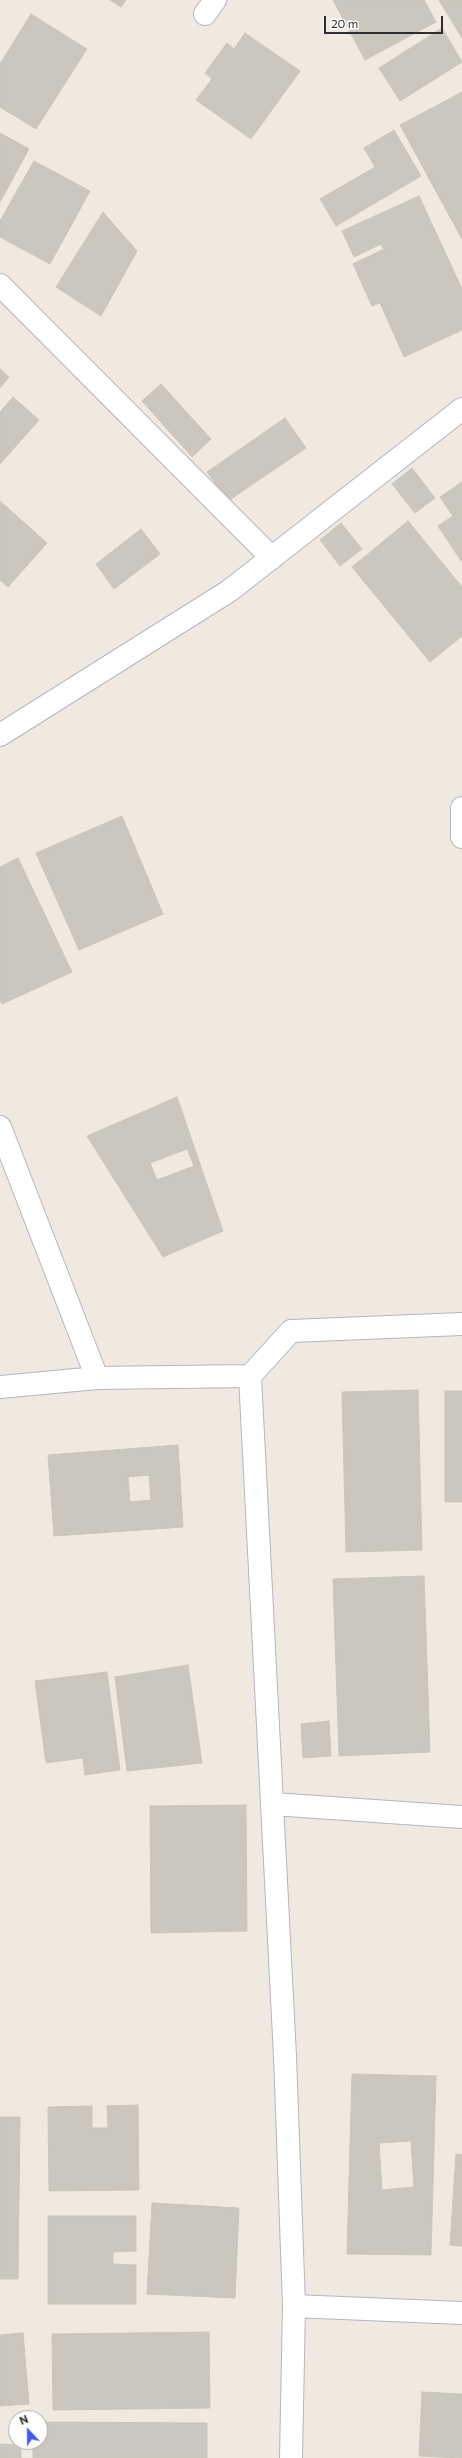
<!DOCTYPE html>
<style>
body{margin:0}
#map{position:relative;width:462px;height:2458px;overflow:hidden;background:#efe9e0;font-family:Commissioner,sans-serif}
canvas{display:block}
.north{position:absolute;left:8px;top:2410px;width:40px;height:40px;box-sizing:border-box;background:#fff;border:1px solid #ababab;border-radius:50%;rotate:338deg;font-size:11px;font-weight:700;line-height:16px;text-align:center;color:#2e2e2e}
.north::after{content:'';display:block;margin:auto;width:14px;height:18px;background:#3d59ff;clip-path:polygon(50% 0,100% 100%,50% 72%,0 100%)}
.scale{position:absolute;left:324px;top:16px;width:119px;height:18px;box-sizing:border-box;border:2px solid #2e2e2e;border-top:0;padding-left:5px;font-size:12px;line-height:14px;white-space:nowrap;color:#2e2e2e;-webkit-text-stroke:3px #fff;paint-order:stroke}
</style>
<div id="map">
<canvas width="462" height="2458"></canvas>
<div class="north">N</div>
<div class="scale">20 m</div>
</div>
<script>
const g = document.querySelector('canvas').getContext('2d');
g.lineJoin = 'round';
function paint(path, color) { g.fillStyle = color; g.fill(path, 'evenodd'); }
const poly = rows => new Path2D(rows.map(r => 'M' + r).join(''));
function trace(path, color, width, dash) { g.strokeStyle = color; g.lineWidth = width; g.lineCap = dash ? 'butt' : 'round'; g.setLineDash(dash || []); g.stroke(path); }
const building = poly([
 [110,0,126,0,121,7,110,0],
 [333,0,424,0,436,22,365,60,333,0],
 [439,0,462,0,462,38,439,0],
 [31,14,87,49,36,129,0,107,0,64,31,14],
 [442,28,462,62,400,101,379,68,442,28],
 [245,33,300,71,251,139,196,100,212,79,205,73,227,43,234,49,245,33],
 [462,92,462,239,400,125,462,92],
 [394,130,421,176,336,226,320,199,375,167,364,148,394,130],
 [0,133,29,149,0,202,0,133],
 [34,161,90,191,50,264,0,237,0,221,34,161],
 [419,196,462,289,462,330,404,357,380,303,372,306,353,264,384,249,381,244,354,257,342,231,419,196],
 [103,212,137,251,101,316,56,287,103,212],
 [0,369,9,377,0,388,0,369],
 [161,384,211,439,192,457,142,401,161,384],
 [13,397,39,420,0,464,0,412,13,397],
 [285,418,306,448,228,501,207,472,285,418],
 [412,468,435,498,415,513,392,484,412,468],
 [462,482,462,562,438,526,453,516,440,497,462,482],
 [0,501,47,543,8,587,0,580,0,501],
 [408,521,462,587,462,636,430,662,352,567,408,521],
 [341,523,362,549,340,566,320,540,341,523],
 [141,529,160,554,114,589,96,564,141,529],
 [122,816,163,914,79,950,36,853,122,816],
 [18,858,72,972,2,1004,0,999,0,867,18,858],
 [177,1097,223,1231,163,1257,87,1136,177,1097],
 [187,1149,194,1166,157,1180,150,1163,187,1149],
 [418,1390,422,1550,346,1552,342,1392,418,1390],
 [445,1391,462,1391,462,1502,445,1502,445,1391],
 [178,1445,183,1527,54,1536,48,1455,178,1445],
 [149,1475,151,1500,130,1502,128,1477,149,1475],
 [424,1576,430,1752,339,1756,333,1579,424,1576],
 [188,1665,202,1763,127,1771,115,1677,188,1665],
 [107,1672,120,1770,85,1775,83,1758,46,1763,35,1681,107,1672],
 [329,1721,331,1756,303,1758,301,1724,329,1721],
 [246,1805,247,1931,151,1933,150,1806,246,1805],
 [352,2074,436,2076,431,2255,347,2254,352,2074],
 [411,2141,414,2187,382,2190,379,2143,411,2141],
 [138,2105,139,2190,49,2191,48,2107,92,2106,92,2128,108,2128,107,2106,138,2105],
 [0,2117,20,2117,18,2279,0,2279,0,2117],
 [456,2154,462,2155,462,2246,450,2245,456,2154],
 [152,2203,239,2208,235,2298,147,2294,152,2203],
 [48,2216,136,2216,136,2251,113,2252,113,2264,136,2265,136,2304,48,2304,48,2216],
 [209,2332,210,2408,53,2410,52,2334,209,2332],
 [23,2333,29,2404,0,2406,0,2335,23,2333],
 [422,2392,462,2394,462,2458,419,2456,422,2392],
 [40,2422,207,2423,207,2458,33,2458,33,2442,40,2442,40,2422],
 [0,2444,21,2445,21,2458,0,2458,0,2444]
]);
paint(building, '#cbc7be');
trace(building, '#cbc6b9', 1);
const street = poly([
 [205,14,215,0],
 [0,285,272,558],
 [462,808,462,837],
 [0,1127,97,1378],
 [0,1387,97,1378,250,1376],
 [273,1804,462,1817],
 [294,2306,462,2313],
 [291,2458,294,2306,285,2056,250,1376,291,1331,462,1324]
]);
const secondary = poly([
 [0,735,229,591,462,409]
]);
trace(street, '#b4b5c1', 24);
trace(secondary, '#b4b5c1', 24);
trace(street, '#fff', 22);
trace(secondary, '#fff', 22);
</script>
